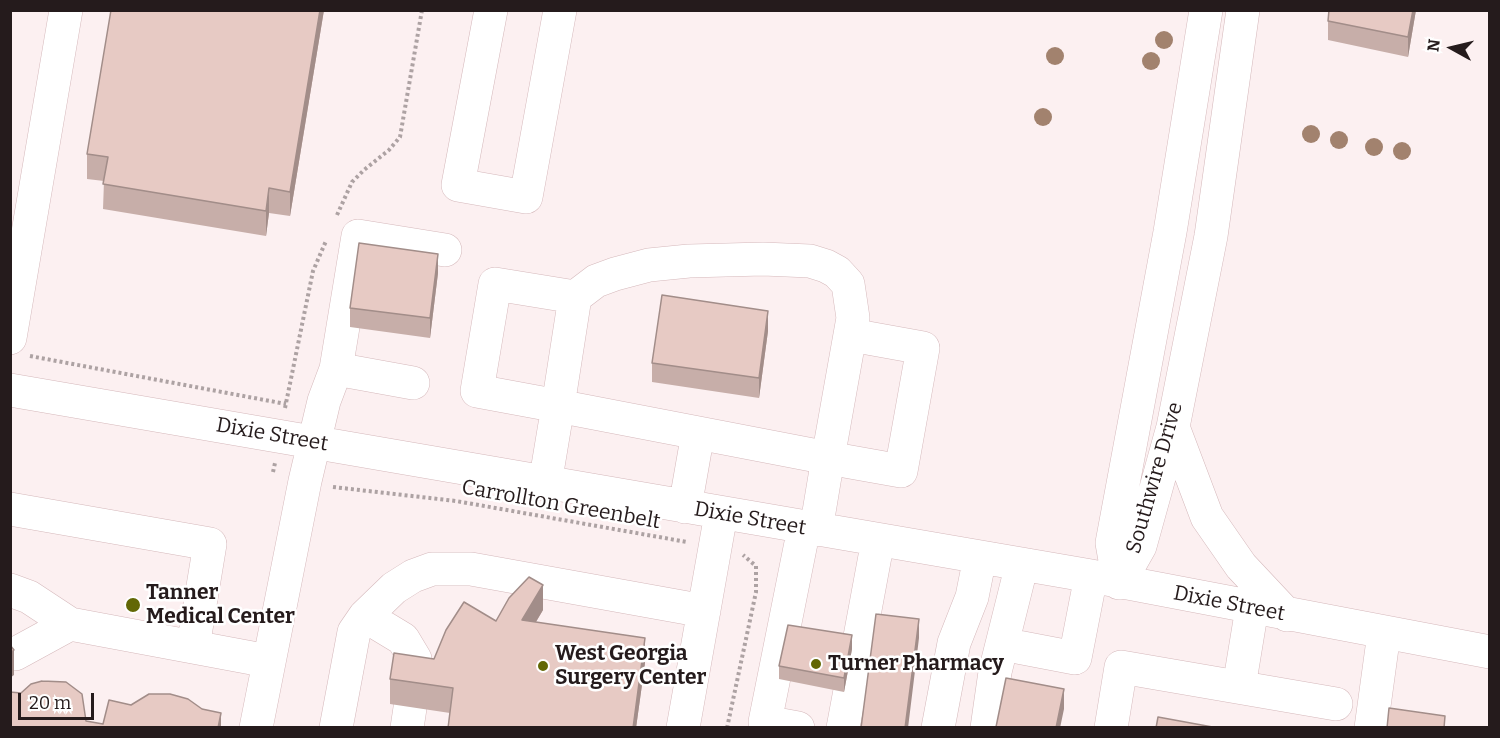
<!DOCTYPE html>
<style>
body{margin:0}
#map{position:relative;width:1500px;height:738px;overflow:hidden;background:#fcf0f1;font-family:Bitter,serif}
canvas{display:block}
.frame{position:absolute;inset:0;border:12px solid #251b1c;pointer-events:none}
.north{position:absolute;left:1422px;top:18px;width:60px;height:60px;-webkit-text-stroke:4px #fff;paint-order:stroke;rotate:278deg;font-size:16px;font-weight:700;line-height:24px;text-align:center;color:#251b1c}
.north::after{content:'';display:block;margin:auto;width:21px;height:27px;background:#251b1c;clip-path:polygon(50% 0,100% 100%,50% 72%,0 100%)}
.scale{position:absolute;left:18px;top:693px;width:76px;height:27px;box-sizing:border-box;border:3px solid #251b1c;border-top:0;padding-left:8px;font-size:18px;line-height:21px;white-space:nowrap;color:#251b1c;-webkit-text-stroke:4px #fff;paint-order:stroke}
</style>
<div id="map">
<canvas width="1500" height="738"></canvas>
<div class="frame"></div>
<div class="north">N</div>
<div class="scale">20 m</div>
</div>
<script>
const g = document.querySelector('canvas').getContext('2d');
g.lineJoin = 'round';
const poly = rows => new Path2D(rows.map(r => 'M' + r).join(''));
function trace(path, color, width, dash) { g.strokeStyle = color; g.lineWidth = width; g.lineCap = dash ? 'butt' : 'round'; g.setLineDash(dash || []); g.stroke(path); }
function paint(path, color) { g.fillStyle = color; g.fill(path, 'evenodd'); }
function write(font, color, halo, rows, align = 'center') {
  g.font = font + ' Bitter,serif'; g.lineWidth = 5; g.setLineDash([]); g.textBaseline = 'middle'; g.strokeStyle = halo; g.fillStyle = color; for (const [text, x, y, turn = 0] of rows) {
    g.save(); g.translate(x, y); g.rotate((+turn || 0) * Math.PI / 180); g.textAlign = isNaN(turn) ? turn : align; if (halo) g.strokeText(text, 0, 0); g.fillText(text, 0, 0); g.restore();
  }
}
const minor = poly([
 [491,10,458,185,526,197,560,10],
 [575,297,495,284,477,391,558,406,575,297,596,281,615,274,649,265,689,261,763,259,810,261,826,266,837,272,848,284,853,318,828,458,901,471,923,348,851,335],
 [10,338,66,10],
 [336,369,358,236,445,250],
 [10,390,1091,576,1490,652],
 [1173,427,1207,517,1241,566,1287,615],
 [545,484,558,406,828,458,816,530],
 [685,507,698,433],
 [10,509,210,544,193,647],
 [1119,583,1140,546,1173,427,1211,236,1243,10],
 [1119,583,1112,543,1170,232,1206,10],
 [10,590,29,597,70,624,268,661],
 [365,616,403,639,415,659,416,668,407,728],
 [1002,644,1075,658,1091,576],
 [10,653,15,654,70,624],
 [1239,687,1252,608],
 [256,728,305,481,324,401,336,369,413,383],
 [336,728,354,632,365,616,394,588,413,576,432,569,471,569,704,611],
 [683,728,721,514],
 [798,728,765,722,804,528],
 [843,728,878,540],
 [938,728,954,643,972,597,980,557],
 [987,728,995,672,1022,564],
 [1111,728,1121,667,1336,704],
 [1371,728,1384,633]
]);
trace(minor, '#d5b8bb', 34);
trace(poly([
 [337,215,352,182,364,170,389,150,400,137,422,10],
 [30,356,286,404],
 [285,408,313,271,326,241],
 [273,472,275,463],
 [333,487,456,501,687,542],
 [727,728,756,592,756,566,743,555]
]), '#ada2a3', 4, [3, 3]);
trace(minor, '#fff', 33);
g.fillStyle = '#a2826e';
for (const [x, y] of [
 [1164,40],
 [1055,56],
 [1151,61],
 [1043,117],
 [1311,134],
 [1339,140],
 [1374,147],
 [1402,151]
]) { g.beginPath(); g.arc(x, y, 9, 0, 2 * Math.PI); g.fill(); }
paint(poly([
 [111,10,324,10,290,216,269,213,266,236,103,209,104,181,87,179,87,154],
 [1329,10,1416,10,1408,57,1328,40,1328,21],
 [438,273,430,338,350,327,350,308],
 [768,331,759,398,652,382,652,363],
 [543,610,536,622,645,663,636,728,448,728,450,713,390,704,390,679,434,659,496,621],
 [852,649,844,692,779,679,779,666]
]), '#c7aea9');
paint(poly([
 [320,10,324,10,290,216,290,192],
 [1413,10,1416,10,1408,57,1408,37],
 [269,188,269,213,266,236,266,211],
 [438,254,438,273,430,338,430,318],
 [768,311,768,331,759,398,759,378],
 [543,585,543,610,522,645,522,620],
 [919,619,919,638,908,728,905,728],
 [852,635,852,649,844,692,844,678],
 [645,638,645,663,636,728,633,728],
 [14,650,14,675,10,678,10,653],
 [1064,689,1064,709,1060,728,1056,728],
 [221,713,221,728,218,728]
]), '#a28d89');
const building = poly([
 [111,10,320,10,290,192,269,188,266,211,103,184,108,157,87,154,111,10],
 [1329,10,1413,10,1408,37,1328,21,1329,10],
 [359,243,438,254,430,318,350,308,359,243],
 [662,295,768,311,759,378,652,363,662,295],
 [529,577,543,585,522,620,645,638,633,728,448,728,453,688,390,679,394,653,434,659,446,630,464,602,496,621,509,598,529,577],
 [876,614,919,619,905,728,861,728,876,614],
 [788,625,852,635,844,678,779,666,788,625],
 [10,645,14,650,10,653,10,645],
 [1006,678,1064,689,1056,728,996,727,1006,678],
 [42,681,66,682,82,694,86,721,103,724,109,700,131,705,149,694,170,694,188,699,202,709,221,713,218,728,10,728,10,692,21,693,31,684,42,681],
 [1389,708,1445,716,1444,728,1387,728,1389,708],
 [1158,717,1218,728,1156,728,1158,717]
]);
paint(building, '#e7cac4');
trace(building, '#a28d89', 1.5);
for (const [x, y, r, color] of [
 [133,605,8,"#626705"],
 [816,664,6,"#626705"],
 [543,666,6,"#626705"]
]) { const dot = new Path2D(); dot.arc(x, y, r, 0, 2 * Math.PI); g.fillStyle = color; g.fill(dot); trace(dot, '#fff', 2); }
write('21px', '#251b1c', '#fff', [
 ["Dixie Street",272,435,10],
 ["Southwire Drive",1155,478,-74],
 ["Carrollton Greenbelt",561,505,10],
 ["Dixie Street",750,519,10],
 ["Dixie Street",1229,604,11]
]);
write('bold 21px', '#251b1c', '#fff', [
 ["Tanner",146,593],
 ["Medical Center",146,617],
 ["West Georgia",555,654],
 ["Surgery Center",555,678],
 ["Turner Pharmacy",828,664]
], 'left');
</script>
